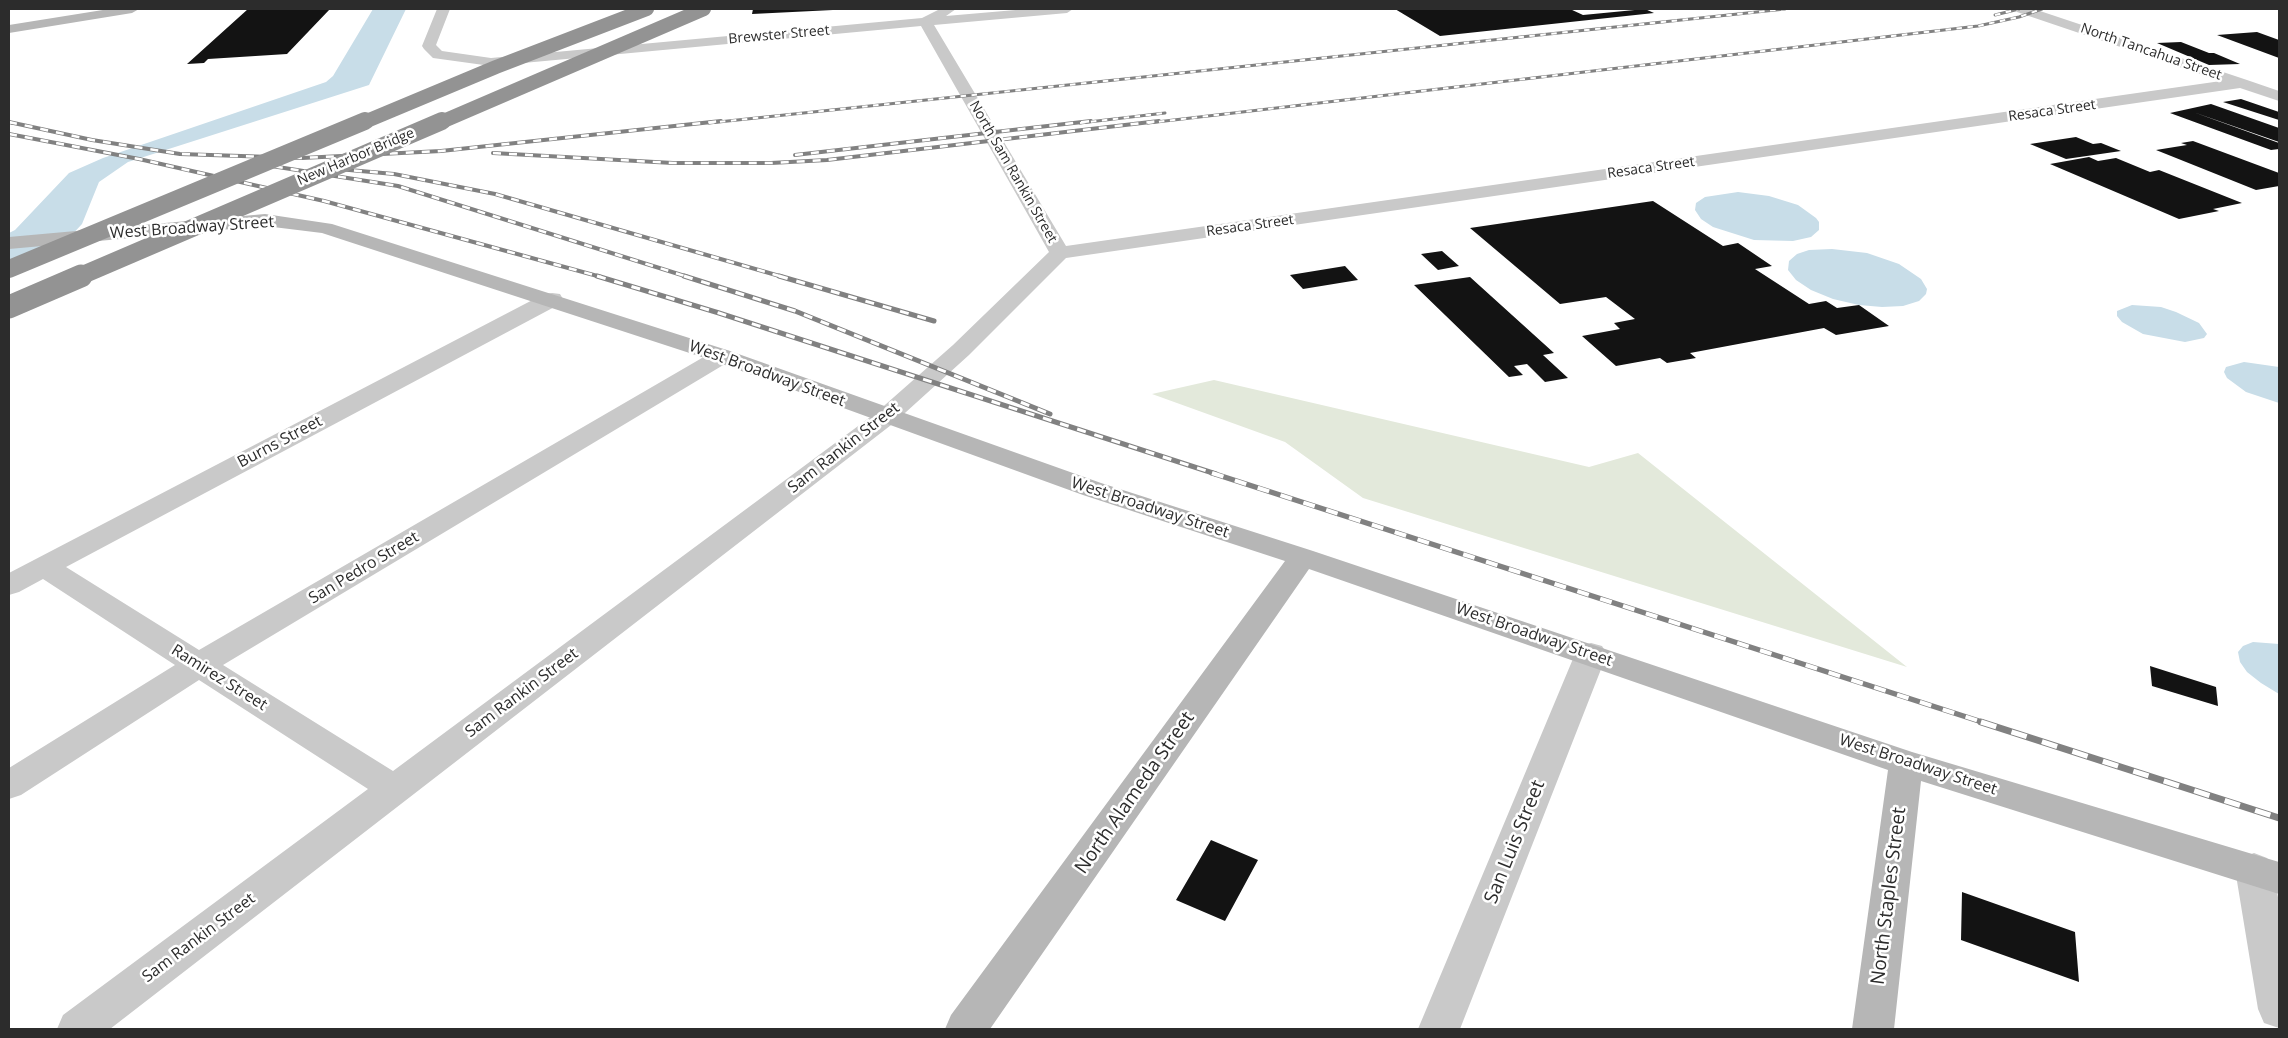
<!DOCTYPE html>
<style>
body{margin:0}
#map{position:relative;width:2288px;height:1038px;overflow:hidden;background:#fff;font-family:"Open Sans",sans-serif}
canvas{display:block}
.frame{position:absolute;inset:0;border:10px solid #2c2c2c;pointer-events:none}
</style>
<div id="map">
<canvas width="2288" height="1038"></canvas>
<div class="frame"></div>
</div>
<script>
const g = document.querySelector('canvas').getContext('2d');
g.lineJoin = 'round';
function paint(path, color) { g.fillStyle = color; g.fill(path, 'evenodd'); }
const poly = rows => new Path2D(rows.map(r => 'M' + r).join(''));
function trace(path, color, width, dash) { g.strokeStyle = color; g.lineWidth = width; g.lineCap = dash ? 'butt' : 'round'; g.setLineDash(dash || []); g.stroke(path); }
function write(font, color, halo, rows, align = 'center') {
  g.font = font + ' "Open Sans",sans-serif'; g.lineWidth = 5; g.setLineDash([]); g.textBaseline = 'middle'; g.strokeStyle = halo; g.fillStyle = color; for (const [text, x, y, turn = 0] of rows) {
    g.save(); g.translate(x, y); g.rotate((+turn || 0) * Math.PI / 180); g.textAlign = isNaN(turn) ? turn : align; if (halo) g.strokeText(text, 0, 0); g.fillText(text, 0, 0); g.restore();
  }
}
paint(poly([
 [1214,380,1589,467,1638,453,1907,667,1363,498,1285,442,1152,394]
]), '#e3e9db');
paint(poly([
 [373,9,406,9,369,85,128,162,99,182,82,224,53,255,9,274,9,233,15,230,69,173,103,158,326,82,333,76],
 [1738,192,1769,196,1798,205,1816,218,1819,222,1819,230,1811,237,1793,241,1754,240,1713,227,1701,219,1695,210,1696,203,1705,197],
 [1832,249,1867,253,1899,264,1921,279,1927,289,1926,294,1919,301,1903,306,1882,307,1859,305,1833,299,1811,290,1796,280,1788,270,1789,261,1797,254,1809,250],
 [2132,305,2161,307,2176,312,2199,323,2207,334,2204,338,2185,342,2143,334,2122,322,2117,316,2117,311],
 [2244,362,2279,367,2279,403,2246,392,2227,378,2224,372,2226,367],
 [2253,642,2279,644,2279,694,2261,683,2247,672,2240,662,2238,652,2243,646]
]), '#c8dde8');
paint(poly([
 [248,9,330,9,287,54,208,59,204,63,187,64],
 [753,9,833,9,833,10,752,14],
 [1395,9,1570,9,1583,15,1645,9,1654,13,1440,36],
 [2257,32,2279,40,2279,58,2217,35],
 [2181,42,2209,53,2214,53,2240,64,2209,65,2157,43],
 [2241,99,2279,112,2279,120,2223,102],
 [2211,104,2279,128,2279,142,2193,112,2279,143,2279,149,2271,150,2170,113],
 [2076,137,2093,144,2101,143,2121,151,2066,159,2030,144],
 [2193,141,2279,173,2279,186,2256,190,2156,150,2187,145,2181,143],
 [2089,157,2098,161,2116,158,2150,172,2159,170,2242,203,2213,209,2219,211,2179,219,2050,164],
 [1653,201,1723,246,1738,243,1772,266,1755,269,1809,304,1826,301,1837,308,1859,305,1889,326,1836,335,1824,328,1690,353,1696,358,1667,363,1660,358,1616,366,1582,336,1620,329,1614,323,1635,319,1606,297,1560,304,1470,228],
 [1442,251,1459,266,1438,270,1421,254],
 [1345,266,1358,280,1303,289,1290,275],
 [1470,277,1554,353,1543,355,1568,378,1545,382,1527,364,1514,366,1523,375,1509,377,1414,285],
 [2150,666,2216,687,2218,706,2152,686],
 [1211,840,1258,860,1225,921,1176,900],
 [1962,892,2075,932,2079,982,1961,940]
]), '#131313');
paint(poly([
 [437,9,450,9,436,45,442,51,491,58,922,18,940,9,956,9,946,16,1027,9,1073,9,1067,13,934,25,1066,246,2221,81,2017,12,2016,9,2034,9,2247,80,2279,91,2279,101,2240,88,1066,258,969,355,895,422,110,1029,57,1029,63,1015,368,789,199,680,21,795,9,799,9,768,175,665,43,579,19,592,9,595,9,573,544,294,552,293,560,294,563,299,560,304,66,567,199,650,714,351,722,349,730,351,733,356,730,361,223,665,393,771,877,412,953,345,1049,252,921,26,491,66,433,58,424,49,422,46,437,9],
 [1591,643,1602,646,1607,654,1460,1029,1418,1029,1575,654,1580,646,1591,643],
 [2254,853,2267,858,2273,869,2279,903,2279,1028,2264,1023,2258,1009,2235,869,2241,858,2254,853]
]), '#c9c9c9');
paint(poly([
 [109,9,139,9,132,13,9,33,9,25,109,9],
 [265,214,332,224,730,351,1101,483,1313,551,1912,752,2279,862,2279,894,1921,781,1894,1029,1852,1029,1888,770,1309,569,990,1029,945,1029,951,1015,1285,561,1083,495,714,361,322,233,265,226,9,249,9,237,265,214]
]), '#b6b6b6');
const railFar4 = poly([
 [1995,15,2019,9],
 [9,122,12,123],
 [709,123,1785,9],
 [1080,123,1165,113],
 [1148,123,1978,26,2019,17,2042,9]
]);
const railFar3 = poly([
 [9,122,92,140,180,154,302,158,441,151,721,121],
 [9,134,139,159,324,201,601,277],
 [493,153,673,163,771,163,827,160,1159,121],
 [795,155,1091,121],
 [259,164,398,186,688,277],
 [338,169,394,174,495,194,783,277]
]);
const railFar2 = poly([
 [597,276,719,313,1216,474],
 [684,276,795,311,1050,414],
 [779,276,934,321]
]);
const railFar1 = poly([
 [1212,473,1985,723]
]);
const rail = poly([
 [1981,722,2279,818]
]);
trace(railFar4, '#818181', 3);
trace(railFar3, '#818181', 4);
trace(railFar2, '#818181', 5);
trace(railFar1, '#818181', 5.5);
trace(rail, '#818181', 7);
trace(railFar4, '#fff', 2, [5.5]);
trace(railFar3, '#fff', 2.5, [8]);
trace(railFar2, '#fff', 3, [9]);
trace(railFar1, '#fff', 4, [12]);
trace(rail, '#fff', 5, [16]);
trace(poly([
 [362,123,496,67,647,9],
 [439,123,704,9]
]), '#939393', 14);
trace(poly([
 [9,269,365,121],
 [78,277,442,121]
]), '#939393', 18);
trace(poly([
 [9,307,81,276]
]), '#939393', 23);
write('14px', '#2c2c2c', '#fff', [
 ["Brewster Street",779,35,-5],
 ["North Tancahua Street",2151,52,19],
 ["Resaca Street",2052,111,-8],
 ["New Harbor Bridge",356,157,-23],
 ["Resaca Street",1651,168,-8],
 ["North Sam Rankin Street",1013,172,60],
 ["Resaca Street",1250,226,-8]
]);
write('16px', '#2c2c2c', '#fff', [
 ["West Broadway Street",192,228,-4],
 ["West Broadway Street",767,374,20],
 ["Burns Street",280,442,-28],
 ["Sam Rankin Street",844,448,-38],
 ["West Broadway Street",1150,508,18],
 ["San Pedro Street",364,568,-31],
 ["West Broadway Street",1534,635,19],
 ["Ramirez Street",219,678,32],
 ["Sam Rankin Street",522,693,-37],
 ["West Broadway Street",1918,765,18],
 ["Sam Rankin Street",199,938,-37]
]);
write('19px', '#2c2c2c', '#fff', [
 ["North Alameda Street",1135,793,-55],
 ["San Luis Street",1515,842,-68],
 ["North Staples Street",1889,896,-83]
]);
</script>
